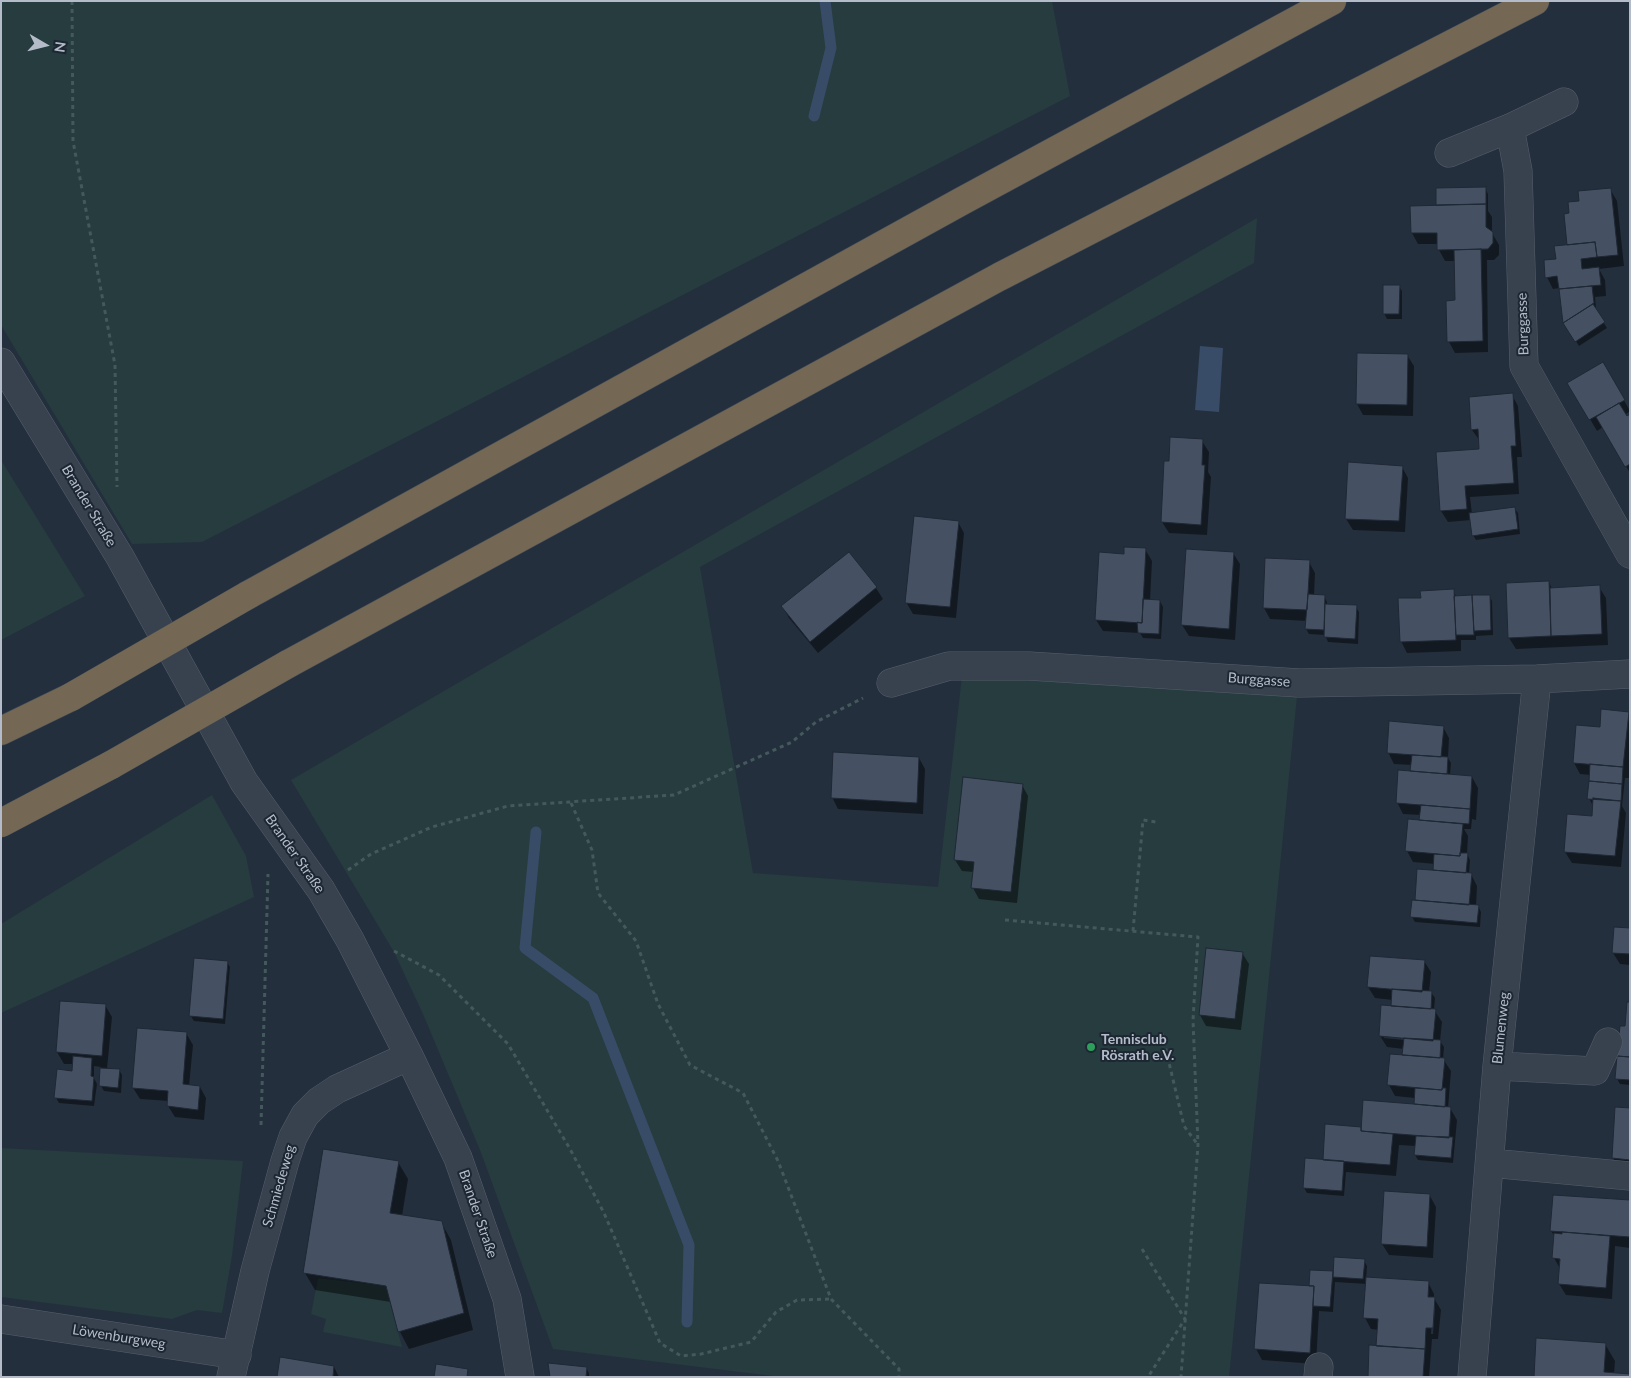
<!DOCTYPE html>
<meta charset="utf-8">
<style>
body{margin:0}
#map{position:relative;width:1631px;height:1378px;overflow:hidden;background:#242f3e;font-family:Lato,sans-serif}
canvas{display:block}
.frame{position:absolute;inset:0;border:2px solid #b4bcc9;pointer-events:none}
.north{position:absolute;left:20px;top:20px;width:50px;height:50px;-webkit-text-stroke:4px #1d2633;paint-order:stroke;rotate:98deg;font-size:14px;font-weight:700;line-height:20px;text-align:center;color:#b4bcc9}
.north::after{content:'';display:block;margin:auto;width:18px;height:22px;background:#b4bcc9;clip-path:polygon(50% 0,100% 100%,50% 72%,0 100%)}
</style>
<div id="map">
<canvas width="1631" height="1378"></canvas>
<div class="frame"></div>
<div class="north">N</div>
</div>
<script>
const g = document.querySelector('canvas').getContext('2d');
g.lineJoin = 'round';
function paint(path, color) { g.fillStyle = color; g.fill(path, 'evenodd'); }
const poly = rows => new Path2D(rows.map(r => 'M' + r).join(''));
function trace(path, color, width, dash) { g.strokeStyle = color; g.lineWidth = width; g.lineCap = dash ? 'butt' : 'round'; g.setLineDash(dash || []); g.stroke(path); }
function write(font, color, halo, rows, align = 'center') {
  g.font = font + ' Lato,sans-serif'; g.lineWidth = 4; g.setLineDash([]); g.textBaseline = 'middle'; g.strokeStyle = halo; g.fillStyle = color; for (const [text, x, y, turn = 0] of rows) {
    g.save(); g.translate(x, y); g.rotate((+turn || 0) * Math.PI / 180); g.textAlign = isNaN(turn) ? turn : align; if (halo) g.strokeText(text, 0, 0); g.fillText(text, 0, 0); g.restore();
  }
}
paint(poly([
 [1,1,1052,1,1070,96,202,542,132,544,1,325],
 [1257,218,1254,263,700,567,753,873,938,887,962,676,1297,696,1229,1377,781,1377,553,1349,480,1150,423,1014,394,952,291,780],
 [1,460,85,596,1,640],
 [212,795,246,856,254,897,1,1013,1,924],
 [1,1148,243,1161,232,1256,222,1313,197,1310,172,1319,1,1297],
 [318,1278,386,1286,402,1347,323,1332,326,1319,311,1314]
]), '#263c3f');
paint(poly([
 [1200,346,1223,348,1219,412,1195,410]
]), '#394c67');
paint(poly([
 [1485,188,1488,194,1488,211,1492,217,1492,233,1499,245,1499,255,1494,260,1487,260,1488,352,1455,353,1449,342,1456,301,1456,261,1445,261,1439,250,1439,244,1418,244,1412,233,1437,206,1437,190],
 [1610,189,1617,201,1624,266,1599,269,1605,280,1606,296,1595,297,1596,308,1595,309,1607,328,1579,346,1564,322,1560,288,1553,289,1547,277,1569,246,1571,215,1581,202],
 [1399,286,1402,291,1402,319,1387,319,1384,313],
 [1407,355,1414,366,1413,416,1363,415,1357,404],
 [1603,363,1630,411,1625,415,1627,417,1630,415,1630,473,1603,427,1597,431,1569,383],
 [1512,395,1518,406,1522,457,1517,457,1519,494,1470,497,1472,514,1514,508,1518,513,1520,534,1476,540,1473,535,1471,520,1448,522,1441,511,1481,450,1480,441,1472,430],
 [1202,441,1209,452,1208,472,1211,477,1207,535,1169,533,1162,522,1170,463],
 [1402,467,1408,478,1405,532,1353,530,1346,519],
 [958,522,964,533,956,618,913,614,906,602],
 [1145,549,1152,561,1150,601,1160,601,1163,607,1161,639,1143,638,1140,633,1103,631,1096,620,1125,555],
 [849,553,876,588,883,599,818,653,789,618,783,607],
 [1233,553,1240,564,1235,640,1189,636,1182,625],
 [1309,562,1315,573,1314,596,1324,596,1327,602,1327,605,1356,607,1359,612,1358,644,1328,642,1325,635,1309,634,1306,629,1307,621,1270,619,1264,608],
 [1549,582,1552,589,1599,587,1606,598,1608,645,1516,649,1509,638],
 [1453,591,1457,597,1489,596,1492,601,1493,635,1476,636,1476,640,1461,640,1461,651,1407,653,1401,641,1422,599],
 [1628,713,1630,716,1630,773,1629,778,1625,778,1622,806,1626,813,1621,867,1572,863,1565,852,1593,818,1594,804,1592,804,1589,798,1591,775,1580,774,1574,763,1601,729],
 [1443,727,1449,738,1448,758,1451,763,1450,775,1472,777,1478,788,1476,820,1472,819,1471,829,1464,829,1468,836,1467,854,1470,860,1469,874,1471,874,1477,886,1476,906,1478,906,1481,912,1480,927,1415,922,1412,917,1417,902,1416,900,1434,871,1435,864,1413,862,1407,851,1421,822,1421,815,1403,814,1397,802,1412,772,1412,765,1394,764,1388,752],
 [919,758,925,769,923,814,838,809,832,797],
 [1022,785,1028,796,1017,903,979,899,973,888,974,872,962,871,955,860],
 [1630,929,1630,965,1620,964,1613,953],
 [1242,953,1249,964,1241,1030,1206,1026,1200,1015],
 [1424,961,1431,972,1429,992,1431,992,1435,998,1434,1010,1442,1022,1440,1041,1444,1047,1443,1059,1451,1071,1448,1108,1450,1108,1457,1120,1453,1163,1418,1160,1415,1155,1416,1146,1399,1145,1396,1176,1346,1172,1344,1196,1307,1193,1304,1188,1325,1161,1326,1125,1362,1128,1415,1106,1415,1098,1395,1096,1389,1085,1405,1056,1404,1049,1387,1047,1380,1036,1394,1007,1393,1000,1375,998,1368,987],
 [1384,1036,1405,1037,1405,1040,1384,1038],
 [227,962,230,967,225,1024,194,1021,190,1015],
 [61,1002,105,1005,112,1017,107,1069,119,1070,122,1075,121,1093,104,1091,101,1086,101,1067,94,1066,94,1078,97,1084,94,1106,59,1103,56,1098,73,1072,74,1064,64,1064,57,1052],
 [1630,1003,1630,1085,1620,1084,1617,1079],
 [186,1033,193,1045,189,1086,200,1087,206,1098,204,1120,175,1117,168,1106,169,1101,140,1099,133,1088],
 [1630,1109,1630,1170,1620,1169,1613,1158],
 [398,1162,408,1179,402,1216,441,1222,451,1240,473,1330,409,1349,400,1332,391,1302,315,1290,305,1273],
 [1430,1196,1436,1207,1433,1258,1389,1255,1382,1244],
 [1630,1202,1630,1248,1615,1246,1612,1299,1566,1295,1559,1284,1561,1270,1554,1258,1555,1237,1551,1231],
 [1364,1261,1367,1266,1366,1279,1428,1282,1434,1294,1434,1298,1441,1310,1438,1339,1432,1339,1429,1377,1369,1377,1377,1347,1379,1330,1371,1329,1365,1318,1367,1284,1335,1282,1333,1312,1319,1311,1316,1364,1262,1360,1256,1349,1310,1287,1311,1271,1334,1272],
 [1433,1302,1435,1302,1435,1308,1433,1334,1431,1334],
 [1605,1344,1615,1361,1614,1374,1535,1377],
 [334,1367,339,1377,278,1377],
 [586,1368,589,1373,589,1377,551,1377]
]), '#0007');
trace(poly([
 [814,116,831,48,825,1],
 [536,832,525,948,593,998,689,1245,687,1322]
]), '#394c67', 11);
const building = poly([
 [1486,187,1486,204,1436,205,1436,188,1486,187],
 [1611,188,1618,255,1597,257,1595,242,1567,245,1564,214,1569,213,1568,202,1579,201,1578,191,1611,188],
 [1486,204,1486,227,1493,232,1493,243,1488,249,1437,250,1437,233,1411,233,1410,206,1486,204],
 [1595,242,1597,257,1581,259,1582,269,1599,267,1601,285,1559,289,1557,276,1545,278,1544,260,1556,259,1554,246,1595,242],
 [1481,249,1483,341,1447,342,1446,301,1455,300,1454,250,1481,249],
 [1383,285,1400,285,1399,314,1383,314,1383,285],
 [1592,286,1594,303,1563,323,1559,289,1592,286],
 [1593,304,1605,322,1575,342,1563,323,1593,304],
 [1357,353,1408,354,1407,405,1356,404,1357,353],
 [1603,362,1625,400,1589,420,1567,383,1603,362],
 [1513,393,1516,446,1511,446,1514,483,1465,486,1467,509,1440,511,1436,452,1479,449,1478,429,1471,430,1469,397,1513,393],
 [1619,403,1627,416,1630,414,1630,464,1625,467,1596,417,1619,403],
 [1170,437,1203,439,1202,465,1205,465,1201,525,1161,522,1164,461,1169,461,1170,437],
 [1348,462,1403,466,1399,521,1345,519,1348,462],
 [1515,507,1518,529,1472,536,1469,513,1515,507],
 [914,516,959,521,950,607,905,603,914,516],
 [1124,547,1146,548,1142,623,1095,620,1099,552,1124,554,1124,547],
 [1186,549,1234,552,1229,629,1181,625,1186,549],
 [849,552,877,587,810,642,781,606,849,552],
 [1265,558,1310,560,1307,610,1263,608,1265,558],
 [1549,581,1551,636,1508,638,1506,583,1549,581],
 [1600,585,1602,634,1551,636,1550,588,1600,585],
 [1454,589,1456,640,1400,642,1398,598,1421,598,1420,591,1454,589],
 [1308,594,1325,595,1324,630,1305,629,1308,594],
 [1472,595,1490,595,1491,630,1474,631,1472,595],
 [1472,595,1474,635,1456,635,1454,596,1472,595],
 [1143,599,1160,600,1159,634,1138,633,1137,622,1142,623,1143,599],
 [1325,604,1357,605,1355,639,1324,637,1325,604],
 [1601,709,1629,712,1623,767,1573,763,1576,725,1600,727,1601,709],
 [1389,721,1444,726,1441,757,1387,753,1389,721],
 [833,752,919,757,917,803,831,798,833,752],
 [1412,755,1448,757,1447,774,1410,771,1412,755],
 [1590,764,1623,767,1622,784,1589,781,1590,764],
 [1398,770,1472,776,1470,809,1396,803,1398,770],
 [963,777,1023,784,1011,892,971,888,974,862,954,860,963,777],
 [1589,781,1622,784,1621,801,1587,799,1589,781],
 [1593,798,1621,801,1615,856,1564,852,1567,814,1592,816,1593,798],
 [1421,805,1470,809,1469,824,1419,820,1421,805],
 [1408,819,1463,824,1460,856,1405,851,1408,819],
 [1460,853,1468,853,1466,873,1433,870,1434,854,1460,856,1460,853],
 [1417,869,1472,873,1469,905,1415,900,1417,869],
 [1412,900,1479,905,1477,923,1410,917,1412,900],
 [1614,927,1630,928,1630,954,1612,953,1614,927],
 [1206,948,1243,952,1235,1019,1199,1015,1206,948],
 [1370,956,1425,960,1422,992,1367,987,1370,956],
 [194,958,228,961,223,1019,189,1016,194,958],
 [1392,989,1432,991,1431,1009,1391,1006,1392,989],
 [60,1001,106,1004,102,1056,56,1052,60,1001],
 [1627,1002,1630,1002,1630,1057,1617,1056,1620,1026,1625,1026,1627,1002],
 [1381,1005,1436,1009,1433,1041,1379,1036,1381,1005],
 [137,1028,187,1032,183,1084,200,1086,198,1110,167,1106,168,1091,132,1088,137,1028],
 [1404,1038,1441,1040,1440,1058,1402,1055,1404,1038],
 [1390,1054,1445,1058,1442,1090,1387,1085,1390,1054],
 [73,1056,92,1058,91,1076,94,1077,92,1101,54,1098,57,1069,72,1071,73,1056],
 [1617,1056,1630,1057,1630,1080,1615,1079,1617,1056],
 [100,1068,120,1069,118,1088,99,1086,100,1068],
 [1415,1088,1442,1090,1442,1088,1446,1088,1445,1107,1414,1104,1415,1088],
 [1363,1100,1451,1107,1449,1138,1361,1131,1363,1100],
 [1615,1107,1630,1108,1630,1160,1612,1158,1615,1107],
 [1325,1124,1361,1127,1361,1131,1393,1134,1390,1165,1323,1160,1325,1124],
 [1416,1136,1453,1137,1451,1158,1414,1155,1416,1136],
 [323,1149,399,1161,390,1213,442,1221,464,1313,398,1332,386,1286,303,1273,323,1149],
 [1305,1158,1344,1161,1342,1191,1303,1188,1305,1158],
 [1384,1191,1430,1194,1427,1247,1381,1244,1384,1191],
 [1553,1195,1630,1200,1630,1237,1550,1231,1553,1195],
 [1562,1232,1610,1236,1606,1288,1558,1284,1560,1259,1552,1258,1554,1233,1562,1234,1562,1232],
 [1334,1257,1365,1259,1363,1279,1333,1277,1334,1257],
 [1310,1270,1333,1271,1330,1307,1313,1306,1314,1286,1309,1286,1310,1270],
 [1366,1277,1429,1281,1428,1297,1435,1297,1433,1328,1426,1328,1425,1349,1376,1346,1378,1319,1363,1318,1366,1277],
 [1259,1283,1314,1286,1310,1353,1254,1349,1259,1283],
 [1536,1338,1606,1343,1604,1372,1630,1374,1630,1377,1534,1377,1536,1338],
 [1369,1345,1425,1349,1423,1377,1368,1377,1369,1345],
 [280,1357,334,1366,333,1377,277,1377,280,1357],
 [548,1363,587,1367,586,1377,550,1377,548,1363],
 [436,1364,468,1369,467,1377,434,1377,436,1364]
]);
paint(building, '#455162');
trace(building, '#1f2835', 1);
const minor = poly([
 [1510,128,1518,171,1524,366,1630,554],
 [1449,153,1510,128,1564,102],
 [1,362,120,557,244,782,321,890,350,940,409,1056,458,1158,507,1299,520,1377],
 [891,683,949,666,1029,666,1299,683,1537,679,1630,674],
 [1497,1066,1595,1071,1608,1042],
 [1490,1163,1630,1176],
 [1,1319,237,1355],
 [231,1377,255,1271,285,1161,293,1137,305,1115,319,1101,337,1089,409,1056],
 [1318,1377,1319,1367],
 [1472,1377,1497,1066,1537,679]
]);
const highway = poly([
 [248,595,962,201,1332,1],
 [288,664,999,277,1535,1],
 [1,731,71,697],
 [1,823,111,765]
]);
trace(minor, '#565f6c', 29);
trace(highway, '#434c59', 29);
trace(poly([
 [72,1,73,141,115,365,117,487],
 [571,803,592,850,598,893,636,941,658,1004,690,1065,743,1093,778,1161,831,1299,899,1369,899,1377],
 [348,870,371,854,432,827,508,806,674,795,792,742,816,722,863,698],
 [1005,920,1198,937,1193,1020,1198,1145,1181,1377],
 [1133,931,1143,820,1156,822],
 [394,951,439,975,508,1044,570,1149,604,1213,660,1343,681,1356,701,1354,751,1342,776,1312,797,1300,831,1299],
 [1162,1033,1184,1126,1198,1145],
 [261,1125,268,874],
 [1142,1249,1185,1319,1148,1377]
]), '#44595c', 3, [4, 4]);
trace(minor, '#38414e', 28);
trace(highway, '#746855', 28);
const highwayBridge = poly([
 [71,697,248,595],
 [111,765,288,664]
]);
trace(highwayBridge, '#434c59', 29, []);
trace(highwayBridge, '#746855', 28);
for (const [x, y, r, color] of [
 [1091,1047,5,"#2e9e5b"]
]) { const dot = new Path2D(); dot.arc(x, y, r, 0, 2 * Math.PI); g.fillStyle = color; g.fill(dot); trace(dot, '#1d2633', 2); }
write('14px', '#b4bcc9', '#1d2633', [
 ["Burggasse",1523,324,-92],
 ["Brander Straße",89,506,59],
 ["Burggasse",1259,680,4],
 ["Brander Straße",295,854,55],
 ["Blumenweg",1501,1028,-84],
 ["Schmiedeweg",279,1186,-74],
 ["Brander Straße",478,1214,71],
 ["Löwenburgweg",119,1337,9]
]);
write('bold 14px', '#b4bcc9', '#1d2633', [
 ["Tennisclub",1101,1039],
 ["Rösrath e.V.",1101,1055]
], 'left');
</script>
